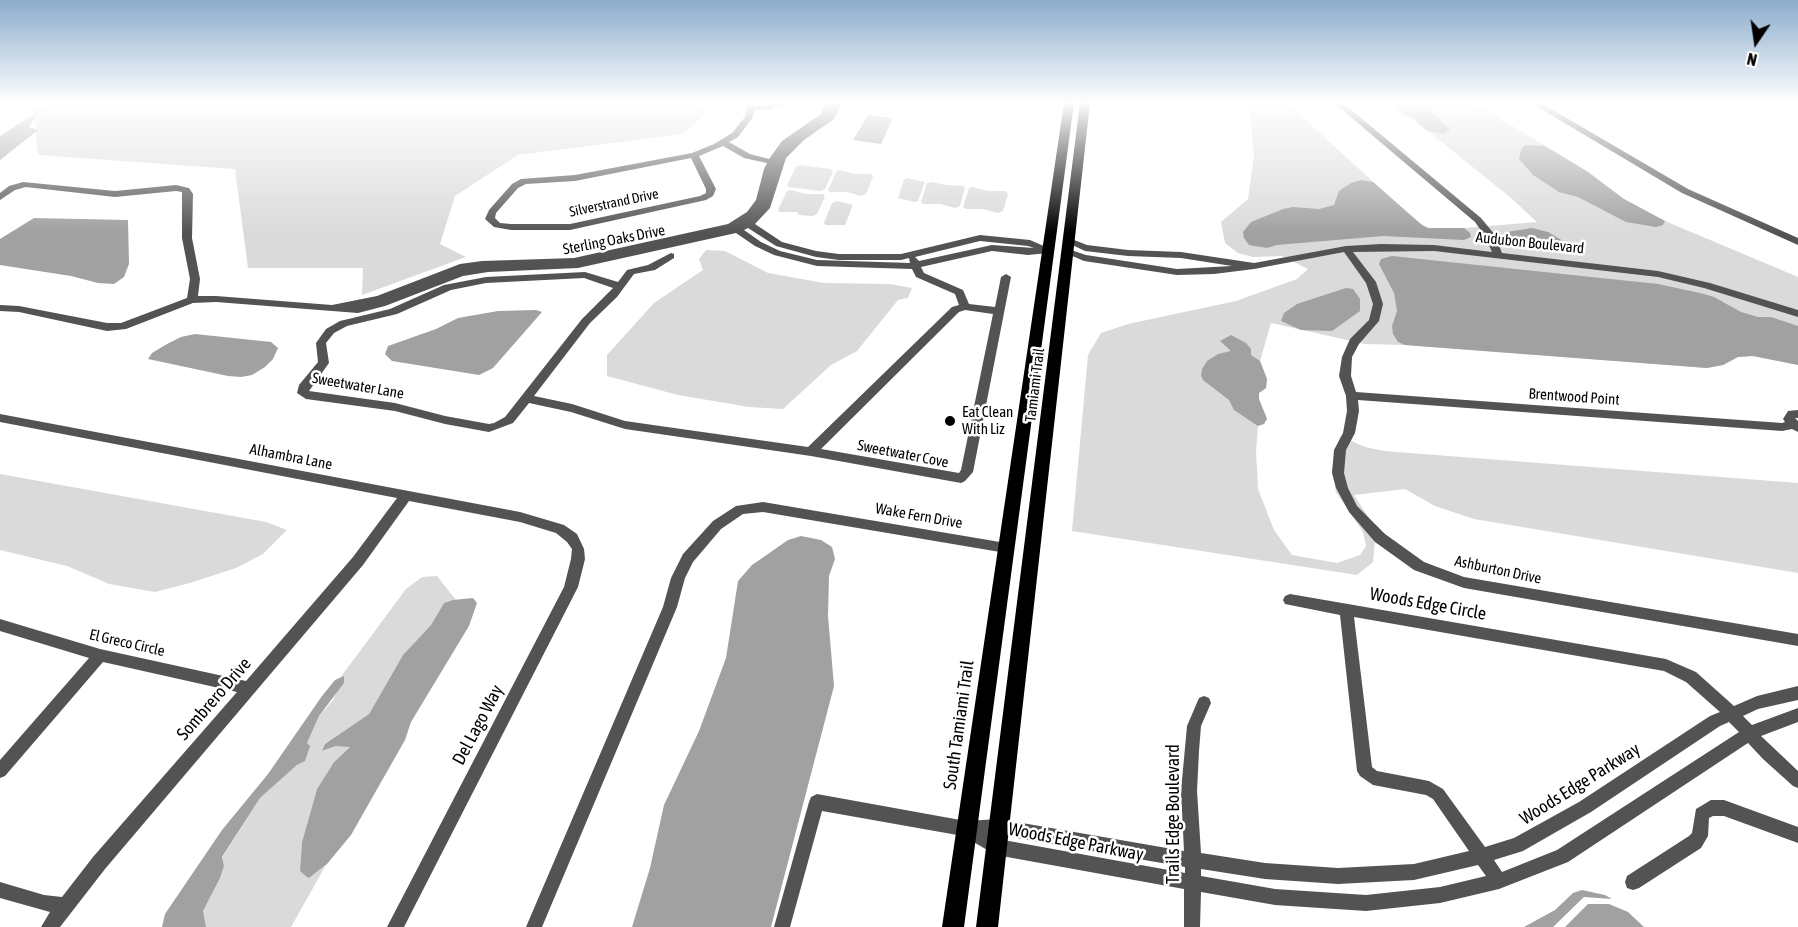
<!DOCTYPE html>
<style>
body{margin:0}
#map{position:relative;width:1798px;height:927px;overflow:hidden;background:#fff;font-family:"Asap Condensed",sans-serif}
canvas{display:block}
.north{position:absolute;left:1726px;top:12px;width:60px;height:60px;-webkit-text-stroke:4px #fff;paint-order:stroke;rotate:193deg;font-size:16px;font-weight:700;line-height:24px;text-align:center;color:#000}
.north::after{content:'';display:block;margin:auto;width:21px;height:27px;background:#000;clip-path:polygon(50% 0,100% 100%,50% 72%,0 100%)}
</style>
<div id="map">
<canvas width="1798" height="927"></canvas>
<div class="north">N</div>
</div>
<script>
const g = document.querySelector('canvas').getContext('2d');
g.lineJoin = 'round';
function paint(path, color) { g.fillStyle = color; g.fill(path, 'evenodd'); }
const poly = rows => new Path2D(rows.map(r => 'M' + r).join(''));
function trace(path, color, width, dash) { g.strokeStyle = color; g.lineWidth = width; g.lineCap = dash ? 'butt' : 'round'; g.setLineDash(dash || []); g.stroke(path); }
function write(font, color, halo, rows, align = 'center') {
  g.font = font + ' "Asap Condensed",sans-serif'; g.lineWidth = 5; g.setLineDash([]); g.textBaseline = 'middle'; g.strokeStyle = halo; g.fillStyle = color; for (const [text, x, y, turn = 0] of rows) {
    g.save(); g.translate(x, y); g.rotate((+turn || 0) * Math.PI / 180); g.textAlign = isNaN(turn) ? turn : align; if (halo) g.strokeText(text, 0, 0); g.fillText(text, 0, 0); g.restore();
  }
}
paint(poly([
 [47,103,694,103,707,112,683,134,518,155,455,196,440,244,466,257,362,295,363,268,248,268,235,169,38,155,34,111],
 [1249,103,1287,103,1415,220,1428,228,1464,228,1537,222,1510,197,1413,119,1400,112,1394,103,1475,103,1588,172,1624,199,1665,221,1798,277,1798,365,1753,356,1738,357,1723,365,1707,368,1405,345,1365,344,1271,323,1260,361,1267,379,1266,388,1259,393,1259,399,1267,419,1258,426,1256,451,1258,489,1274,530,1292,555,1337,563,1360,555,1366,546,1363,532,1336,492,1332,469,1340,436,1365,447,1384,451,1798,483,1798,573,1474,519,1435,506,1405,489,1354,495,1376,529,1373,562,1357,575,1072,531,1088,355,1101,333,1128,324,1236,301,1297,279,1308,269,1282,256,1253,257,1238,253,1225,243,1221,222,1248,199,1254,155],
 [800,165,831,169,833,172,825,189,820,191,789,187,787,185,796,167],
 [840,170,855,174,871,174,873,177,866,194,861,196,847,192,830,192,828,190,836,172],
 [907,178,925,182,918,201,914,202,898,198,904,180],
 [931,182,946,185,963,186,965,188,960,206,955,208,940,204,923,204,921,202,927,183],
 [972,187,988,191,1005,191,1008,194,1003,211,998,213,983,209,966,209,963,207,969,188],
 [791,190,806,194,823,194,825,197,817,214,812,216,799,215,797,212,780,212,778,210,787,191],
 [837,201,853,205,845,225,826,225,824,223,832,203],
 [706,250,725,251,768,273,824,283,890,284,912,288,908,298,898,300,857,351,831,365,783,409,749,407,678,395,607,376,607,355,654,303,703,270,699,259],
 [0,474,266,522,287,530,263,554,236,568,190,583,155,592,109,584,67,566,0,550],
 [437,576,456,600,444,603,431,625,403,655,369,714,325,744,323,751,336,746,351,746,334,762,317,789,302,842,300,871,309,878,326,865,291,927,206,927,203,911,220,877,224,866,222,858,260,798,297,765,319,716,333,700,344,676,340,678,406,589,422,577]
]), '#dadada');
paint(poly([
 [1394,103,1430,103,1432,113,1450,129,1443,134,1427,131,1413,119,1400,112],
 [868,115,891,118,892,120,881,144,853,140],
 [31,116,36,116,29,127,38,130,0,160,0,136],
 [1525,145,1545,146,1588,172,1624,199,1665,221,1663,225,1656,227,1626,222,1578,197,1559,192,1533,175,1519,159,1521,150],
 [1361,180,1373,182,1422,225,1428,228,1464,228,1470,233,1471,237,1464,240,1383,236,1277,245,1267,248,1249,245,1244,238,1243,232,1251,222,1283,209,1293,207,1319,209,1334,205,1339,191,1351,183],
 [34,218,128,220,129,264,124,277,114,284,98,283,71,276,0,265,0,239],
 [1532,228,1548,232,1573,247,1574,251,1566,253,1543,249,1527,249,1517,245,1508,237,1507,232],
 [1392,256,1658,284,1700,293,1714,297,1741,312,1758,317,1771,317,1798,326,1798,365,1753,356,1738,357,1723,365,1707,368,1405,345,1398,342,1393,334,1392,326,1397,311,1394,293,1379,264,1381,259],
 [1346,288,1353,289,1360,299,1360,311,1332,331,1301,330,1281,321,1284,313,1297,304],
 [536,310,542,312,493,368,479,375,392,361,385,354,388,346,436,329,458,318,498,311],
 [195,334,271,342,278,348,273,359,265,367,252,375,241,377,228,376,148,359,152,353,167,344,181,337],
 [1231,335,1246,343,1251,349,1251,355,1260,361,1267,379,1266,388,1259,393,1259,399,1267,419,1264,424,1258,426,1234,410,1229,400,1203,380,1201,375,1202,369,1207,361,1218,354,1231,351,1220,341],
 [801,536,821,540,832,547,835,559,829,576,828,616,834,686,771,927,632,927,650,868,664,805,699,731,726,658,738,581,752,565,768,554,788,540],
 [473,598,477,603,469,626,411,722,405,740,351,835,327,864,309,878,307,877,300,871,302,842,317,789,334,762,350,747,336,746,322,751,325,744,369,714,403,655,431,625,444,603,453,600],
 [344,676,344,683,319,716,307,743,310,746,305,761,297,765,260,798,222,857,224,866,220,878,203,911,206,927,162,927,165,914,222,830,268,774,322,696,335,680],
 [1582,890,1605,895,1612,899,1584,897,1553,927,1524,927,1555,910,1573,893],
 [1588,904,1609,904,1628,912,1644,927,1565,927]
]), '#a1a1a1');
paint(poly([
 [747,103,755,103,755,106,785,103,771,110,754,110,753,117,738,137,729,142,750,154,769,159,782,141,821,114,826,103,842,103,834,119,804,140,786,158,770,208,755,224,782,242,816,251,839,254,901,254,980,235,1030,240,1053,250,1048,253,1028,255,992,251,921,267,924,273,963,290,969,304,995,307,1001,277,1006,274,1011,277,973,472,965,481,961,483,811,456,625,429,571,412,529,403,513,423,489,432,445,424,395,411,306,399,297,393,299,385,318,362,316,343,326,329,340,321,390,309,444,285,486,277,585,272,618,282,627,270,648,265,671,253,674,254,674,258,655,270,634,274,617,297,590,323,534,396,572,404,625,421,808,447,952,307,959,305,955,294,916,277,912,269,817,266,774,255,755,246,736,233,578,268,488,272,463,276,385,306,358,313,216,302,193,303,126,329,107,331,19,312,0,311,0,305,19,306,107,323,121,323,187,298,190,279,182,238,182,192,176,191,115,197,26,187,15,190,0,200,0,193,9,186,23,182,115,191,176,185,189,188,193,194,192,238,200,279,198,296,216,296,332,305,377,296,460,264,482,261,574,258,728,224,747,212,756,200,764,169,767,163,744,158,723,146,699,156,716,189,713,196,706,200,570,230,511,230,494,227,485,219,489,210,512,184,521,179,575,175,692,153,714,144,732,133,745,117,747,103],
 [691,158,706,189,706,193,700,196,570,224,511,224,500,223,495,218,496,213,518,188,526,184,575,181,691,158],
 [748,228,776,246,816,257,839,260,901,260,909,258,910,263,817,260,780,251,761,242,744,230,748,228],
 [980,241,1028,246,1034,248,992,245,919,261,915,257,980,241],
 [584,278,613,288,582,319,505,417,494,423,489,424,445,416,395,403,309,391,329,363,326,343,334,333,347,326,397,314,451,290,486,283,584,278],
 [965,310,993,314,961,470,959,473,821,449,959,312,965,310],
 [1334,103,1343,103,1481,218,1495,235,1502,253,1658,271,1710,283,1798,310,1798,317,1704,288,1658,277,1434,251,1353,252,1376,282,1383,304,1379,321,1359,344,1352,357,1351,376,1356,392,1782,423,1785,422,1783,419,1788,411,1798,410,1798,418,1795,418,1798,421,1798,432,1792,429,1782,431,1358,400,1359,411,1355,433,1346,450,1344,473,1348,488,1357,506,1385,534,1424,562,1464,577,1798,634,1798,646,1464,588,1414,570,1375,542,1349,512,1336,488,1332,473,1334,450,1343,433,1347,411,1346,396,1339,376,1342,357,1350,339,1369,320,1373,304,1366,283,1344,252,1254,269,1214,274,1177,275,1084,261,1063,252,1068,249,1086,255,1177,269,1232,266,1181,258,1128,256,1085,251,1064,241,1069,238,1087,245,1128,250,1181,252,1254,263,1346,246,1381,244,1434,245,1492,252,1485,236,1475,222,1334,103],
 [1531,103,1541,103,1688,189,1798,238,1798,245,1682,193,1531,103],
 [0,414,520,512,564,525,577,534,584,549,585,559,578,587,404,927,387,927,564,587,571,559,572,549,567,542,556,533,520,522,409,501,363,565,105,869,60,927,41,927,50,912,0,898,0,882,44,895,62,897,93,857,237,692,103,662,5,776,0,778,0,760,89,658,0,631,0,619,100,649,246,681,353,557,397,498,0,422,0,414],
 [763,502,1006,543,1011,544,1012,548,1011,552,1006,553,763,512,743,514,721,529,693,562,685,578,677,607,542,927,526,927,663,607,671,578,683,554,713,521,736,506,763,502],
 [1290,594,1666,659,1696,672,1734,706,1757,696,1798,686,1798,700,1758,709,1743,716,1752,725,1798,708,1798,722,1761,736,1798,771,1798,788,1793,786,1763,759,1748,743,1568,862,1499,889,1440,903,1366,911,1275,905,1201,892,1200,927,1184,927,1184,889,996,855,963,836,822,811,790,927,774,927,809,802,811,797,817,794,966,821,999,819,1184,851,1181,791,1187,726,1199,698,1204,696,1209,698,1211,703,1201,726,1199,751,1197,791,1201,853,1265,863,1338,868,1414,864,1469,851,1433,799,1426,795,1373,785,1360,776,1357,771,1340,615,1285,604,1283,600,1285,596,1290,594],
 [1354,617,1664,671,1686,682,1720,712,1710,716,1579,802,1514,838,1485,847,1443,789,1429,781,1377,771,1372,767,1354,617],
 [1729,722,1739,732,1557,850,1502,872,1494,860,1523,851,1591,812,1720,726,1729,722],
 [992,835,999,835,1185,867,1185,873,998,839,992,835],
 [1478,865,1486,876,1440,887,1366,895,1275,889,1201,876,1201,869,1265,879,1338,884,1414,880,1478,865],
 [1711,800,1724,800,1798,827,1798,843,1724,816,1713,816,1709,818,1708,836,1701,848,1639,888,1633,890,1627,888,1625,882,1627,876,1689,836,1692,833,1696,809,1711,800]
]), '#535353');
paint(poly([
 [1064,103,1074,103,964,927,942,927,1064,103],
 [1080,103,1090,103,998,927,976,927,1080,103]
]), '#000');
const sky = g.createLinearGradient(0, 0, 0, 233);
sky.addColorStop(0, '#8baccc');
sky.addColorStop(0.44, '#fff');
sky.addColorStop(1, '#ffffff00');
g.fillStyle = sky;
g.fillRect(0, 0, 1798, 233);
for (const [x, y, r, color] of [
 [950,421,6,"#000"]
]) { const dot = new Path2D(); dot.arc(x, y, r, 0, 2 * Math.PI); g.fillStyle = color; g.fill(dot); trace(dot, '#fff', 2); }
write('14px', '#000', '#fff', [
 ["Silverstrand Drive",614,203,-12]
]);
write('15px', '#000', '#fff', [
 ["Sterling Oaks Drive",614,240,-11],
 ["Audubon Boulevard",1530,243,6],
 ["Tamiami Trail",1035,385,-83],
 ["Sweetwater Lane",358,386,10],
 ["Brentwood Point",1574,397,4],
 ["Sweetwater Cove",903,454,11],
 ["Alhambra Lane",291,457,11],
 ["Wake Fern Drive",919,516,10],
 ["Ashburton Drive",1498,570,12],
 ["El Greco Circle",127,643,13]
]);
write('15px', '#000', '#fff', [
 ["Eat Clean",962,412],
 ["With Liz",962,429]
], 'left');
write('18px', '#000', '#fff', [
 ["Woods Edge Circle",1428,604,10],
 ["Sombrero Drive",214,699,-49],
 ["Del Lago Way",478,725,-62],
 ["South Tamiami Trail",959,725,-82],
 ["Woods Edge Parkway",1580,784,-32],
 ["Trails Edge Boulevard",1173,814,-90],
 ["Woods Edge Parkway",1076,842,11]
]);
</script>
